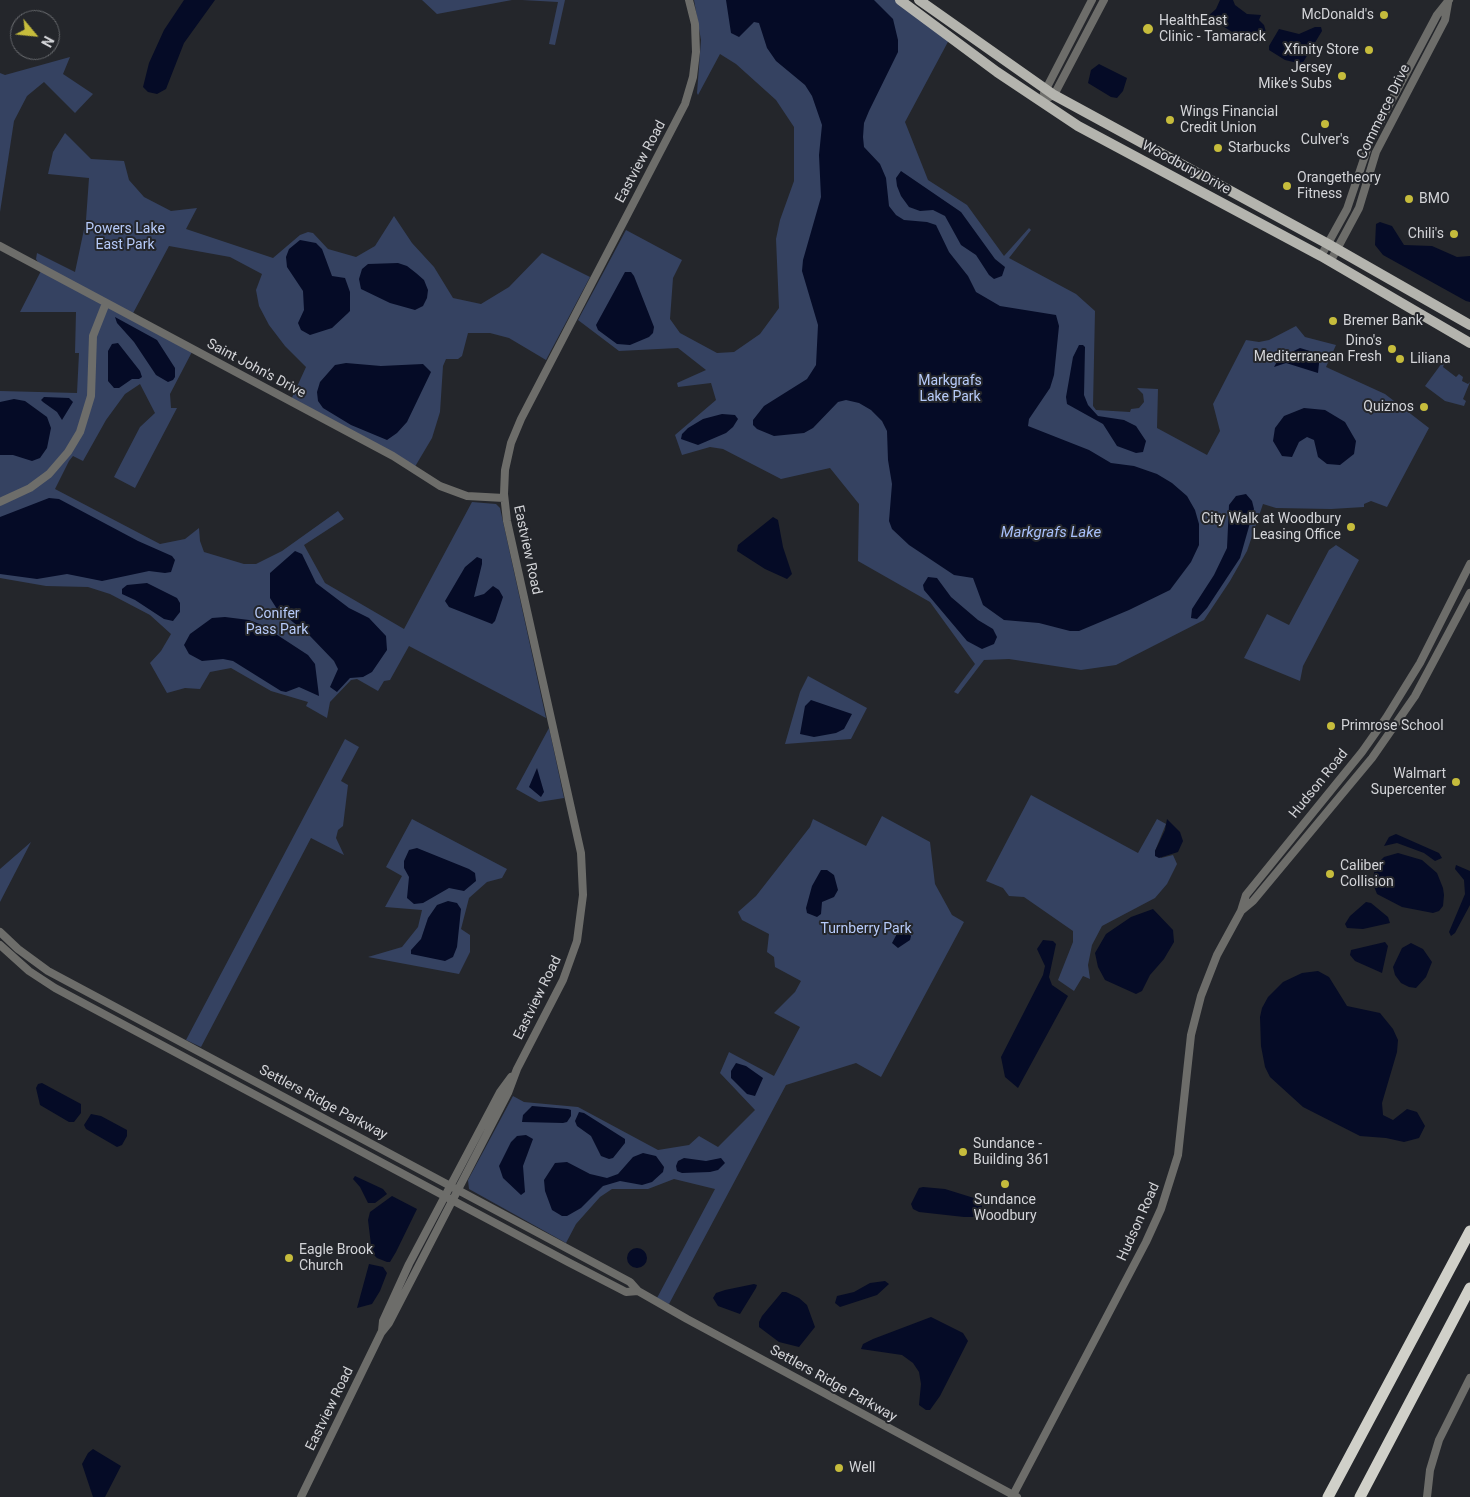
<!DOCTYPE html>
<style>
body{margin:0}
#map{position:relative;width:1470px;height:1497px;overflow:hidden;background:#24262b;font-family:Roboto,sans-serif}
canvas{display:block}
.north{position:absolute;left:10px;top:10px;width:50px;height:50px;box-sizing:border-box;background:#24262b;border:1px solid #6a6c70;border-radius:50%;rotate:118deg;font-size:14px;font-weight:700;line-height:20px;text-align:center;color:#d3d4d8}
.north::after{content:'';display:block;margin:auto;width:18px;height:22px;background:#c6bc3c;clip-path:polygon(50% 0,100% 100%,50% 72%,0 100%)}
</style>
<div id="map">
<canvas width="1470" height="1497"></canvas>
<div class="north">N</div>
</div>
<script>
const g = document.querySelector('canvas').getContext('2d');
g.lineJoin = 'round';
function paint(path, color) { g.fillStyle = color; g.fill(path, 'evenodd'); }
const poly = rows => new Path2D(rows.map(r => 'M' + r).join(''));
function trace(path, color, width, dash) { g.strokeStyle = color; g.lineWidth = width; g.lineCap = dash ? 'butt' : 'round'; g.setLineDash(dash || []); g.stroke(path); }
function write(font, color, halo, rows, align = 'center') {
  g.font = font + ' Roboto,sans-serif'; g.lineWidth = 4; g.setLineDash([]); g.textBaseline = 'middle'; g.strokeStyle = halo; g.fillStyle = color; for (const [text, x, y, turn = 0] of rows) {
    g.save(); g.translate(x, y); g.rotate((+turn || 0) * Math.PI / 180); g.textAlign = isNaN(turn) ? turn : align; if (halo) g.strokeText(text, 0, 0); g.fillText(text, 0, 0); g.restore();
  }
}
paint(poly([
 [422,0,512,0,437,14],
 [522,0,565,0,555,45,549,44,558,2],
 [694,0,900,0,950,38,905,122,928,180,967,205,1004,256,1029,228,1031,230,1009,258,1076,294,1095,311,1093,406,1096,410,1130,412,1131,409,1139,408,1144,402,1143,394,1137,388,1158,389,1157,428,1207,455,1220,431,1213,404,1246,340,1259,342,1269,340,1296,326,1305,337,1336,345,1326,367,1385,394,1429,428,1387,507,1371,501,1364,504,1364,507,1331,509,1276,508,1263,504,1247,551,1230,581,1204,620,1116,665,1081,670,1009,659,984,660,958,694,954,692,975,664,930,602,858,561,859,504,830,468,781,479,723,449,710,447,682,455,675,435,716,400,711,383,678,387,677,383,706,370,678,348,619,351,578,320,626,230,682,260,673,278,670,319,680,333,717,353,734,352,760,334,779,308,776,239,780,220,794,181,794,127,776,100,736,64,720,54,698,95,697,93,701,40],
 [70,57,63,74,93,94,75,113,44,82,27,96,14,121,0,212,0,73,5,75],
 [65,133,91,159,124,161,129,180,144,197,171,211,197,208,186,229,273,258,300,235,308,232,313,233,328,249,356,257,375,246,394,216,412,243,434,267,453,298,481,304,509,287,542,253,590,277,546,360,509,338,490,333,468,333,462,356,458,359,446,359,443,366,440,412,432,438,413,470,290,402,306,367,285,346,269,325,259,306,256,290,262,274,230,257,169,246,131,317,193,350,170,394,171,408,177,408,135,488,114,477,140,427,155,413,140,384,125,394,106,420,83,461,73,456,69,461,55,489,160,544,185,539,199,528,200,541,204,552,244,564,256,564,282,551,338,511,344,519,304,545,325,583,404,629,472,502,496,504,500,508,546,718,409,646,390,680,384,681,378,691,357,679,351,680,330,702,327,718,306,706,308,702,271,691,231,668,210,672,200,689,185,688,167,693,150,663,161,651,171,634,150,615,110,594,88,587,46,586,0,578,0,391,77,393,79,353,75,353,76,312,20,312,42,269,36,259,37,253,75,272,86,220,89,178,48,174,53,152],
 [1442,363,1444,364,1443,367,1456,377,1459,374,1463,377,1462,381,1468,384,1470,382,1463,399,1466,401,1464,406,1445,401,1425,386],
 [1336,545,1359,560,1303,666,1300,681,1244,658,1267,614,1289,625,1329,550],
 [808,676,867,708,851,739,785,744,800,692],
 [549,728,564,798,539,802,516,789],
 [345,739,359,747,341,781,348,785,343,826,338,830,336,838,344,855,311,838,201,1047,186,1040],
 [1031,795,1138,853,1157,819,1166,824,1155,851,1161,858,1173,855,1177,864,1167,884,1155,898,1102,926,1092,945,1088,965,1090,979,1083,976,1074,991,1058,980,1073,942,1073,931,1024,897,1009,896,1003,888,986,881],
 [882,816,930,842,935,884,952,915,964,922,881,1077,856,1063,786,1085,669,1304,657,1298,715,1189,674,1179,648,1189,612,1189,600,1197,576,1224,566,1243,469,1189,468,1180,513,1096,524,1102,578,1107,658,1150,689,1145,699,1136,718,1147,755,1110,720,1073,729,1052,774,1076,800,1027,774,1013,795,992,801,981,775,967,774,957,767,952,769,934,742,920,738,912,756,896,810,827,813,819,866,846],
 [412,819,507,869,502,878,487,882,469,898,461,929,470,935,470,952,459,974,368,957,402,947,418,927,422,910,385,907,402,876,386,867],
 [31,842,0,902,0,869]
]), '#354261');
paint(poly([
 [184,0,215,0,184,43,166,89,157,94,148,92,143,87,149,63,164,30],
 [726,0,874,0,893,19,898,40,898,52,869,111,864,123,863,137,864,147,880,164,886,178,889,206,896,215,904,220,927,222,936,225,949,252,968,276,976,292,1000,306,1056,315,1059,326,1054,375,1050,388,1029,419,1028,426,1089,450,1111,463,1134,466,1157,474,1172,483,1187,496,1195,510,1199,524,1199,545,1191,562,1170,590,1129,610,1079,631,1070,631,1039,623,1004,620,983,605,973,578,954,575,909,545,892,529,889,521,892,484,888,460,887,431,882,421,871,410,859,403,846,400,838,402,813,428,804,433,774,436,757,429,753,425,753,420,764,406,807,379,816,365,818,325,802,271,803,260,821,197,819,155,822,125,812,96,805,85,776,61,767,48,759,23,754,22,739,37,731,33],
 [1220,0,1233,0,1235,5,1247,14,1261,15,1259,20,1264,25,1266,32,1258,43,1247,41,1216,22,1208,22,1207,17,1216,9],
 [1315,27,1321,27,1322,31,1302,64,1285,60,1269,50,1269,46,1279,29,1299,34],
 [1099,64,1127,78,1123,91,1117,98,1111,97,1088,83,1091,70],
 [901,171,961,212,995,259,1005,267,1002,276,994,279,989,275,976,255,961,245,945,216,933,210,920,211,909,207,901,196,897,186,896,178],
 [1380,222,1392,226,1404,245,1432,246,1457,257,1470,256,1470,302,1466,301,1383,255,1375,245,1376,224],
 [300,240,316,243,322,249,332,276,345,278,350,292,350,311,347,314,332,328,310,335,301,330,298,323,304,310,303,291,287,267,286,257,289,249],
 [398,263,407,266,416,273,424,280,428,290,427,298,423,306,415,310,390,303,361,289,359,279,362,269,368,264],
 [625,272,631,272,634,276,654,327,653,333,649,337,630,345,617,344,598,330,596,325],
 [115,317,157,340,175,368,175,377,173,380,168,382,156,375,134,342,117,323],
 [118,343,140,371,142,377,139,379,132,379,119,388,114,388,108,381,108,351,112,344],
 [1079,345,1083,345,1085,347,1084,395,1088,405,1098,416,1124,420,1136,426,1146,441,1143,452,1136,453,1117,446,1103,424,1067,404,1066,397,1073,357],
 [1300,348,1320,354,1318,373,1286,363,1274,367,1279,358],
 [346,363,381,366,423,364,431,372,407,422,397,433,387,440,351,425,323,408,318,401,317,392,320,382,335,365],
 [44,397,69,398,73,402,62,420,57,412,43,402,41,400],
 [14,399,25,401,47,417,51,428,47,448,40,458,32,461,13,455,0,455,0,402],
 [1304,408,1325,410,1345,422,1356,441,1354,454,1340,465,1327,464,1318,457,1314,440,1307,437,1299,442,1292,457,1282,456,1273,441,1275,428,1284,416],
 [722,414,735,415,738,419,733,427,726,433,698,445,681,439,682,434,688,428,703,419],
 [1246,494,1252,501,1254,509,1240,558,1207,608,1197,619,1191,618,1192,609,1214,575,1227,548,1229,505,1236,496],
 [49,498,59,499,138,541,172,556,175,560,171,572,165,573,149,571,102,581,67,574,37,579,0,574,0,517],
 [773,517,778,520,783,547,792,574,787,579,765,569,737,551,738,545],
 [295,551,302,554,316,583,349,608,369,618,386,636,387,650,372,672,363,677,350,678,337,692,330,687,338,669,334,661,310,636,277,609,270,598,270,573],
 [477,557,482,559,482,564,474,597,484,594,493,586,499,590,503,597,495,621,492,624,449,607,445,601,465,567],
 [928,577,937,578,951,597,978,620,993,629,997,637,994,644,982,649,967,641,924,590,923,585],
 [147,583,177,598,180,603,180,612,173,621,164,619,135,600,122,594,122,589,127,585],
 [225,617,249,620,262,625,308,655,315,664,319,696,299,687,286,692,281,691,233,661,223,659,202,661,189,654,184,645,190,634,212,618],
 [811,700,852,714,844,729,836,733,814,737,800,734,805,706],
 [537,768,544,792,541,797,529,787],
 [1167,819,1180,832,1183,841,1178,852,1159,858,1155,856,1155,851,1165,830],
 [1396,834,1439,853,1442,858,1435,861,1424,853,1397,843,1384,846,1389,837],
 [417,848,469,869,475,873,476,881,464,891,449,888,423,903,414,904,407,898,409,877,404,868,404,861,409,850],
 [1398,853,1422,860,1437,873,1443,888,1444,895,1443,906,1439,911,1433,913,1402,907,1377,894,1372,881,1376,865,1384,857],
 [1456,865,1470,871,1470,905,1455,933,1451,936,1449,932,1465,894,1464,880,1455,869],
 [821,870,827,870,834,875,838,890,834,897,822,902,821,914,817,917,807,913,806,908,812,886],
 [448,901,457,903,461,909,457,947,453,957,445,961,411,954,411,950,421,939,428,918,437,905],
 [1366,902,1371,903,1388,917,1390,923,1363,929,1347,928,1345,924,1350,916],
 [1153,909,1173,930,1174,942,1164,959,1150,975,1142,991,1136,994,1105,980,1098,967,1095,953,1106,934,1131,917],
 [900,928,907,929,911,936,910,940,898,948,892,943],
 [1043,940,1053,941,1056,944,1049,977,1052,985,1068,996,1018,1088,1005,1077,1001,1057,1043,975,1045,966,1037,949],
 [1385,942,1388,946,1382,973,1355,961,1350,955,1351,950],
 [1411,943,1423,949,1432,962,1426,977,1416,988,1409,987,1401,983,1395,975,1393,967,1402,948],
 [1318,971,1329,977,1347,1006,1380,1013,1393,1029,1398,1040,1397,1052,1382,1103,1383,1115,1393,1120,1407,1109,1417,1112,1425,1126,1419,1138,1404,1142,1386,1138,1360,1136,1303,1107,1270,1077,1265,1067,1261,1046,1260,1017,1262,1008,1268,997,1283,982,1302,973],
 [736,1063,746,1066,763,1078,755,1096,747,1094,731,1078,731,1071],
 [42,1083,81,1104,81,1113,74,1122,69,1122,40,1105,36,1088,38,1084],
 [532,1106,568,1109,571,1110,571,1116,567,1122,563,1123,522,1122,523,1115],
 [579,1112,584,1113,625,1139,625,1143,613,1158,609,1159,601,1156,591,1136,577,1126,575,1121],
 [91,1114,101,1116,127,1130,127,1136,122,1145,117,1147,86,1129,84,1125],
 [526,1135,533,1139,523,1166,525,1192,521,1195,503,1178,499,1166,511,1142,517,1136],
 [643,1153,656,1156,664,1167,663,1172,652,1182,642,1185,620,1181,603,1186,581,1208,567,1216,562,1216,552,1210,545,1191,544,1180,555,1163,567,1162,590,1174,607,1178,618,1174,633,1157],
 [684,1158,706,1161,721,1158,725,1163,718,1170,710,1172,682,1173,677,1171,676,1166,678,1161],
 [355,1176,383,1189,387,1194,375,1203,368,1203,360,1187,353,1179],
 [923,1187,945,1189,974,1198,981,1203,982,1207,975,1217,964,1217,919,1212,913,1209,911,1204,919,1188],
 [392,1196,417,1209,396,1252,390,1262,387,1262,377,1258,372,1253,368,1220,370,1212],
 '627 1258a10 10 0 1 1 20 0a10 10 0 1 1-20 0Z',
 [369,1264,383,1267,387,1273,380,1291,372,1304,357,1308],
 [885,1281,889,1284,877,1295,840,1307,835,1303,837,1296,854,1292,870,1283],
 [754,1284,757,1285,756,1288,740,1314,718,1306,713,1298,716,1293,725,1290],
 [782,1292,786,1292,799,1298,807,1305,815,1327,799,1347,779,1342,759,1327,759,1322,762,1316],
 [931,1317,963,1333,968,1341,940,1396,930,1410,926,1410,919,1405,921,1384,919,1372,913,1363,902,1355,861,1349,863,1344,873,1339],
 [93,1449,121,1466,105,1497,93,1497,82,1464,88,1453]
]), '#050b26');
trace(poly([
 [1044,93,1092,0],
 [1040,101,1054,95,1104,0],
 [0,246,393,456,440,486,467,496,504,498],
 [1321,256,1347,209,1370,141,1437,15,1449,0],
 [1330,262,1359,208,1376,152,1445,20,1448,3],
 [0,502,30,488,49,474,68,452,80,432,91,396,93,336,106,303],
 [1241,911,1253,901,1372,758,1415,696,1470,593],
 [0,932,18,949,48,971,630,1282,638,1291,687,1319,1017,1497],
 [0,945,29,971,55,988,568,1262,626,1292,638,1291],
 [382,1331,383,1321,409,1264,500,1092,511,1077],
 [301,1497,381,1333,389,1323,508,1093,517,1069,563,980,577,941,583,895,581,853,507,521,504,494,505,470,511,443,521,419,685,104,693,77,696,52,695,24,689,0],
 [1012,1497,1146,1242,1161,1209,1178,1155,1191,1035,1201,996,1217,955,1241,911,1246,895,1362,752,1386,718,1420,663,1470,564],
 [1427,1497,1430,1470,1439,1440,1470,1378]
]), '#6d6d6a', 8);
trace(poly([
 [900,0,997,72,1078,126,1321,256,1470,343],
 [919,0,1054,95,1328,244,1470,325]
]), '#b4b4ae', 10);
trace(poly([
 [1328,1497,1470,1231],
 [1360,1497,1470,1288]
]), '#d0d0c9', 11);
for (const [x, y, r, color] of [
 [1384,15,5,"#c6bc3c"],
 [1148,29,6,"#c6bc3c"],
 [1369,50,5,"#c6bc3c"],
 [1342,76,5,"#c6bc3c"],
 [1170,120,5,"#c6bc3c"],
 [1325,124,5,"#c6bc3c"],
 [1218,148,5,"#c6bc3c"],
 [1287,186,5,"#c6bc3c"],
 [1409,199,5,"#c6bc3c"],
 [1454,234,5,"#c6bc3c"],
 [1333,321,5,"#c6bc3c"],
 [1392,349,5,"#c6bc3c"],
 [1400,359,5,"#c6bc3c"],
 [1424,407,5,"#c6bc3c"],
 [1351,527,5,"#c6bc3c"],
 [1331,726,5,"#c6bc3c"],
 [1456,782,5,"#c6bc3c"],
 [1330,874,5,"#c6bc3c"],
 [963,1152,5,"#c6bc3c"],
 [1005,1184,5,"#c6bc3c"],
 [289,1258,5,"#c6bc3c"],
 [839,1468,5,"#c6bc3c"]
]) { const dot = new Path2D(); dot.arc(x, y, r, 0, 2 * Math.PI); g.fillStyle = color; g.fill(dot); trace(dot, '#24262b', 2); }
write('14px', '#d3d4d8', '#24262b', [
 ["McDonald's",1374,15,"right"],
 ["HealthEast",1159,21],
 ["Clinic - Tamarack",1159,37],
 ["Xfinity Store",1359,50,"right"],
 ["Jersey",1332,68,"right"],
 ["Mike's Subs",1332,84,"right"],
 ["Wings Financial",1180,112],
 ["Credit Union",1180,128],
 ["Culver's",1325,140,"center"],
 ["Starbucks",1228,148],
 ["Orangetheory",1297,178],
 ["Fitness",1297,194],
 ["BMO",1419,199],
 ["Chili's",1444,234,"right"],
 ["Bremer Bank",1343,321],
 ["Dino's",1382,341,"right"],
 ["Mediterranean Fresh",1382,357,"right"],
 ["Liliana",1410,359],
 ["Quiznos",1414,407,"right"],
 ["City Walk at Woodbury",1341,519,"right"],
 ["Leasing Office",1341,535,"right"],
 ["Primrose School",1341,726],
 ["Walmart",1446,774,"right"],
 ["Supercenter",1446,790,"right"],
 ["Caliber",1340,866],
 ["Collision",1340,882],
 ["Sundance -",973,1144],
 ["Building 361",973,1160],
 ["Sundance",1005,1200,"center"],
 ["Woodbury",1005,1216,"center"],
 ["Eagle Brook",299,1250],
 ["Church",299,1266],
 ["Well",849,1468]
], 'left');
write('14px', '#d3d4d8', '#24262b', [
 ["Commerce Drive",1384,112,-64],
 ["Eastview Road",641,162,-62],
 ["Woodbury Drive",1186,168,28],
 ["Saint John's Drive",256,369,28],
 ["Eastview Road",527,550,78],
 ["Hudson Road",1319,784,-51],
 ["Eastview Road",538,998,-64],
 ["Settlers Ridge Parkway",323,1103,28],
 ["Hudson Road",1139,1222,-66],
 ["Settlers Ridge Parkway",833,1384,29],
 ["Eastview Road",330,1409,-64]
]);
write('14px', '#b7cbfa', '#24262b', [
 ["Powers Lake",125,229],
 ["East Park",125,245],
 ["Markgrafs",950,381],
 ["Lake Park",950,397],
 ["Conifer",277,614],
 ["Pass Park",277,630],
 ["Turnberry Park",866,929]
]);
write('italic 15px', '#a8c0fa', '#24262b', [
 ["Markgrafs Lake",1051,533]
]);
</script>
